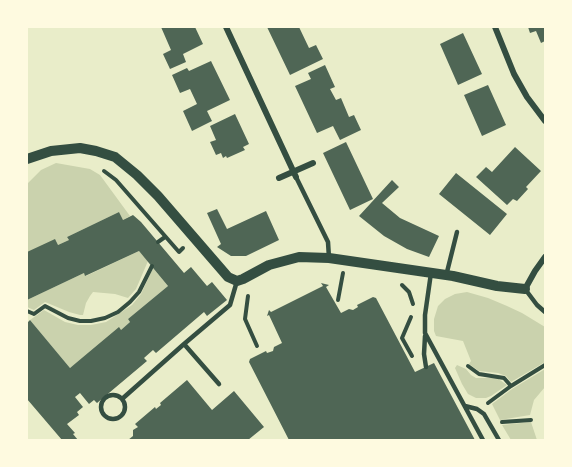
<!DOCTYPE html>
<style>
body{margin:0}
#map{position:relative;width:572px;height:467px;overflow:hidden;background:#e9edc9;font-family:"Noto Sans",sans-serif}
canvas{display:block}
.frame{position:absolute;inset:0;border:28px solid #fefae0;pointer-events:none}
</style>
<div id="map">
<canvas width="572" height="467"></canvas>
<div class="frame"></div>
</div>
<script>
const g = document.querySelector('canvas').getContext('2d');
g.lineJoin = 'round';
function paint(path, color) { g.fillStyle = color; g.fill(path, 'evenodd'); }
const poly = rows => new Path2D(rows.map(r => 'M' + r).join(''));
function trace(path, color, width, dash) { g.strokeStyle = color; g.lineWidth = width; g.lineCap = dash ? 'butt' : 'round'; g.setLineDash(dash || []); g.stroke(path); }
paint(poly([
 [56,163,90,169,100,175,130,216,123,220,119,212,67,237,69,240,58,245,27,252,27,184,41,170],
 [139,251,148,261,136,289,128,298,115,294,93,292,90,296,86,303,83,315,80,315,69,312,45,302,34,310,27,307,27,300,84,273,86,276],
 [153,268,168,286,128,319,130,322,121,330,70,368,30,320,44,310,65,322,78,325,91,325,106,322,132,305,141,294],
 [467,292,488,298,507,306,522,313,545,327,545,362,511,382,506,376,498,373,479,371,469,364,471,361,463,341,436,336,434,331,434,319,438,306,445,299,455,294],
 [457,365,466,369,471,375,476,378,497,378,507,385,491,396,486,398,476,398,468,394,462,384,455,368],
 [545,369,545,387,534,400,530,415,500,420,492,404,512,389],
 [531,422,537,440,511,440,502,425]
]), '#cad2ad');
paint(poly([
 [161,27,195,27,203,44,183,54,186,62,170,69,163,54,171,50],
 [267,27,299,27,309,48,316,45,323,59,290,75],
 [528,27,545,27,545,41,541,43,536,31,530,33],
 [463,33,482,74,458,85,440,44],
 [211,61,230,100,207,111,212,121,192,131,183,111,197,104,190,89,180,93,172,75,187,68,189,71],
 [325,65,335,87,330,89,336,100,341,98,349,117,354,115,361,130,340,140,333,126,317,133,295,86,311,79,308,73],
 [488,85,506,125,482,136,464,95],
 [235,114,249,144,243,147,245,150,227,158,226,156,223,158,221,153,216,155,210,142,216,140,210,126],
 [346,142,373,199,350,210,323,153],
 [515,147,541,171,526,187,528,189,517,201,513,199,507,205,476,177,486,167,492,172],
 [456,173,507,214,490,235,439,194],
 [392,180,399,187,382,203,400,218,439,236,429,257,407,249,384,236,359,216],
 [217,209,227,229,266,211,279,240,246,256,231,256,217,247,221,244,207,213],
 [119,212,123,220,133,215,141,222,184,273,191,267,207,286,212,282,227,300,207,316,204,312,156,353,153,350,144,358,147,361,97,403,94,400,89,404,80,393,75,397,83,407,77,412,79,415,67,424,75,433,73,434,78,440,62,440,27,399,27,323,30,320,70,368,119,327,121,330,130,322,128,319,168,286,139,251,85,276,84,273,27,300,27,252,55,239,58,245,69,240,67,237],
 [321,283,329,285,326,287,341,313,349,309,353,310,358,307,357,305,373,297,376,298,415,372,434,363,475,440,289,440,249,362,250,359,266,351,267,353,273,351,274,347,282,343,269,315,267,316,269,310,271,312,323,286],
 [187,380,212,410,234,391,264,427,248,440,128,440,133,436,133,430,138,427,135,424,155,407,156,409,161,405,160,403]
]), '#4f6655');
trace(poly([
 [104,171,116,180,179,252,183,248],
 [158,242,165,237],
 [402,285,409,292,413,304],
 [248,296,245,319,257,346],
 [338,300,343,273],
 [27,311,34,314,45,306,68,318,80,321,91,321,105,318,118,312,130,302,139,292,152,266],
 [411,317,402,338,412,356],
 [468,366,479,374,504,378,511,386],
 [488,403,511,386,545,365],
 [502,422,531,420]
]), '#344e41', 4);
trace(poly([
 [296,177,328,242,329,258],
 [431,273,425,315,425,333,483,440],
 [446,276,457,232],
 [525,289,537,305,545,312],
 [425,336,424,354,426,367],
 [184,344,219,384],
 '101 407a12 12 0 1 1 24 0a12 12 0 1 1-24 0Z',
 [122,399,184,344,230,305,237,281],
 [465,406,477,409,484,414,499,440]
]), '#344e41', 4.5);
trace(poly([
 [226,27,296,177],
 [495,27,514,74,527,97,545,121],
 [279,178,313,163],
 [525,289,535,271,545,257]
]), '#344e41', 6);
trace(poly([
 [27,159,51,151,80,148,96,151,115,157,137,175,158,196,228,277,237,281,243,279,269,265,299,257,329,258,453,276,497,286,525,289]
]), '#344e41', 10);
</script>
